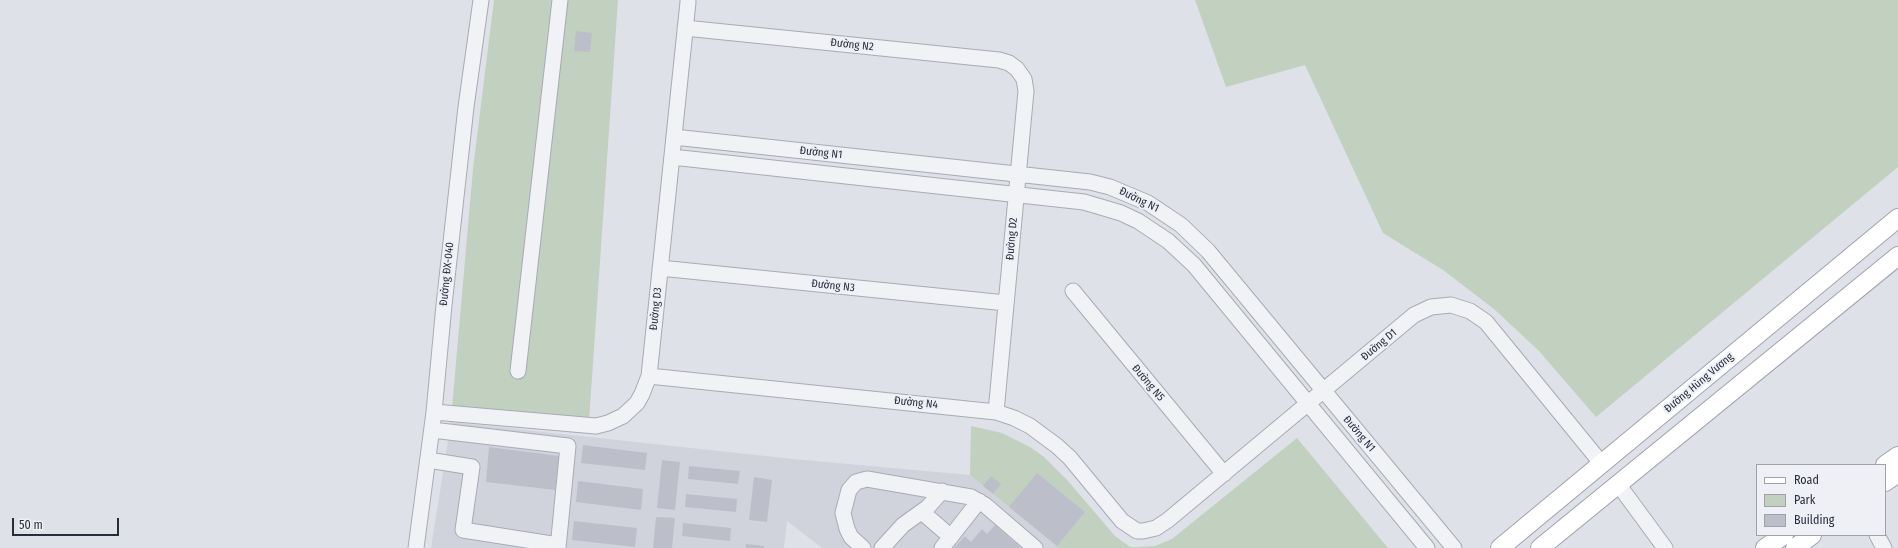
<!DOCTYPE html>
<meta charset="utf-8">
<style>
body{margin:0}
#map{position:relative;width:1898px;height:548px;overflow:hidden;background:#dee1e7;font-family:"Fira Sans Condensed",sans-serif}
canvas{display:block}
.legend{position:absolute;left:1756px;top:464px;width:130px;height:72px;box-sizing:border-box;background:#eef0f5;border:1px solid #9fa2ab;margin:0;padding:5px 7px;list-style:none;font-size:12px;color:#282d3d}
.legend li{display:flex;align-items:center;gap:8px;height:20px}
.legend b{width:20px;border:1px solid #9fa2ab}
.scale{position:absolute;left:12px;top:518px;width:107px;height:18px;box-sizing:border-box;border:2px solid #282d3d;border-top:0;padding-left:5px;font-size:12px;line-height:14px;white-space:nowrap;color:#282d3d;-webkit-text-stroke:3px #eef0f5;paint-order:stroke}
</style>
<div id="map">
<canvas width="1898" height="548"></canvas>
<ul class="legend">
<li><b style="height:5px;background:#fff"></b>Road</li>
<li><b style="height:11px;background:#c2d0c0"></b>Park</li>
<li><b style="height:11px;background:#bcbfc9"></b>Building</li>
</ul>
<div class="scale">50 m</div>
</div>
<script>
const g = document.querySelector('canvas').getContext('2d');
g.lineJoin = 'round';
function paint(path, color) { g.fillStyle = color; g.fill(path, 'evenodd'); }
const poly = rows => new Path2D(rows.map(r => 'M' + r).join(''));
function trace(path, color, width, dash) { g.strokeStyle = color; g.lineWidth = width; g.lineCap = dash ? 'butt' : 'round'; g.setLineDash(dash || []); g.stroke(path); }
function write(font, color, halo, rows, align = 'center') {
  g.font = font + ' "Fira Sans Condensed",sans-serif'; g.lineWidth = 4; g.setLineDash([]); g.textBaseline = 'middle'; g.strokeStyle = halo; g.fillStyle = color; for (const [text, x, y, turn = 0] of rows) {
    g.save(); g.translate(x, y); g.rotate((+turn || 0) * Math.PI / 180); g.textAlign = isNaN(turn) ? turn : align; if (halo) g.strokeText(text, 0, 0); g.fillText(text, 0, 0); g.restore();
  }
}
paint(poly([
 [451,422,793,459,970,475,1059,548,822,548,787,521,784,548,431,548]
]), '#d1d3dc');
paint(poly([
 [494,0,618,0,589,421,452,408,473,169],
 [1195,0,1898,0,1898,167,1596,417,1539,351,1494,309,1443,270,1383,233,1305,65,1226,87],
 [971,426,1002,433,1030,447,1044,457,1068,481,1115,536,1130,547,1138,547,1155,546,1172,539,1297,438,1388,548,1059,548,970,475]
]), '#c2d0c0');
paint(poly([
 [576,31,592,33,590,52,574,51],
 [583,445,647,453,645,470,581,463],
 [489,447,559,456,555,490,486,482],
 [662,460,680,462,675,510,657,508],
 [689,466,740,471,738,484,688,479],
 [1037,473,1085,512,1057,546,1009,507],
 [991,476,1001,484,993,494,983,486],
 [754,477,772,480,767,522,749,520],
 [578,481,643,489,641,510,576,502],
 [686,494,737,499,736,512,685,507],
 [656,517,675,518,672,548,653,548],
 [574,521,637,528,635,547,572,540],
 [683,523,731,528,730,541,682,536],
 [995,525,1021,548,954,548,965,536,971,542,982,529,987,534],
 [746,544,764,546,764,548,746,548]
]), '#bcbfc9');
const minor = poly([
 [685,28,999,60,1009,63,1017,69,1024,79,1026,91,996,412],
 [674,137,1090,182,1110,187,1148,203,1181,225,1208,251,1454,548],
 [672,157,1084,202,1121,213,1138,221,1168,241,1194,265,1427,548],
 [660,268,1006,303],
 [1073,291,1224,474],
 [518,371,560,0],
 [649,376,996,412,1014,418,1030,426,1057,446,1070,458,1122,521,1137,531,1143,531,1156,528,1168,520,1414,315,1431,307,1451,305,1470,311,1486,322,1602,464],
 [434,412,596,426,608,423,623,416,637,403,642,394,649,376,688,2],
 [432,430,568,446,558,548],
 [428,460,472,467,463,530,558,545],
 [1618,484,1665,548],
 [922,512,951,537],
 [1877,535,1884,548],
 [416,548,434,412,444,305,466,107,481,0],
 [863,548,851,537,847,529,843,513,849,490,856,482,867,479,971,497,985,505,1035,548],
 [882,548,903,525,928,507,942,491],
 [942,548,979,501]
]);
const major = poly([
 [1885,465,1898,456],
 [1885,482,1898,473],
 [1500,548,1898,218],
 [1540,548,1898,256],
 [1765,548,1784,535],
 [1795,548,1812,535]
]);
trace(minor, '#a7abb4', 17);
trace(major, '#9ea3b2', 20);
trace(minor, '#f1f2f6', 15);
trace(major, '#fff', 18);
write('11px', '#282d3d', '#eef0f5', [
 ["Đường N2",852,45,6],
 ["Đường N1",821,153,6],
 ["Đường N1",1139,200,26],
 ["Đường D2",1012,239,-85],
 ["Đường ĐX-040",447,274,-84],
 ["Đường N3",833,286,6],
 ["Đường D3",656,309,-84],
 ["Đường D1",1379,345,-40],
 ["Đường N5",1148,383,50],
 ["Đường Hùng Vương",1699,383,-40],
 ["Đường N4",916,403,6],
 ["Đường N1",1359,434,50]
]);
</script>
